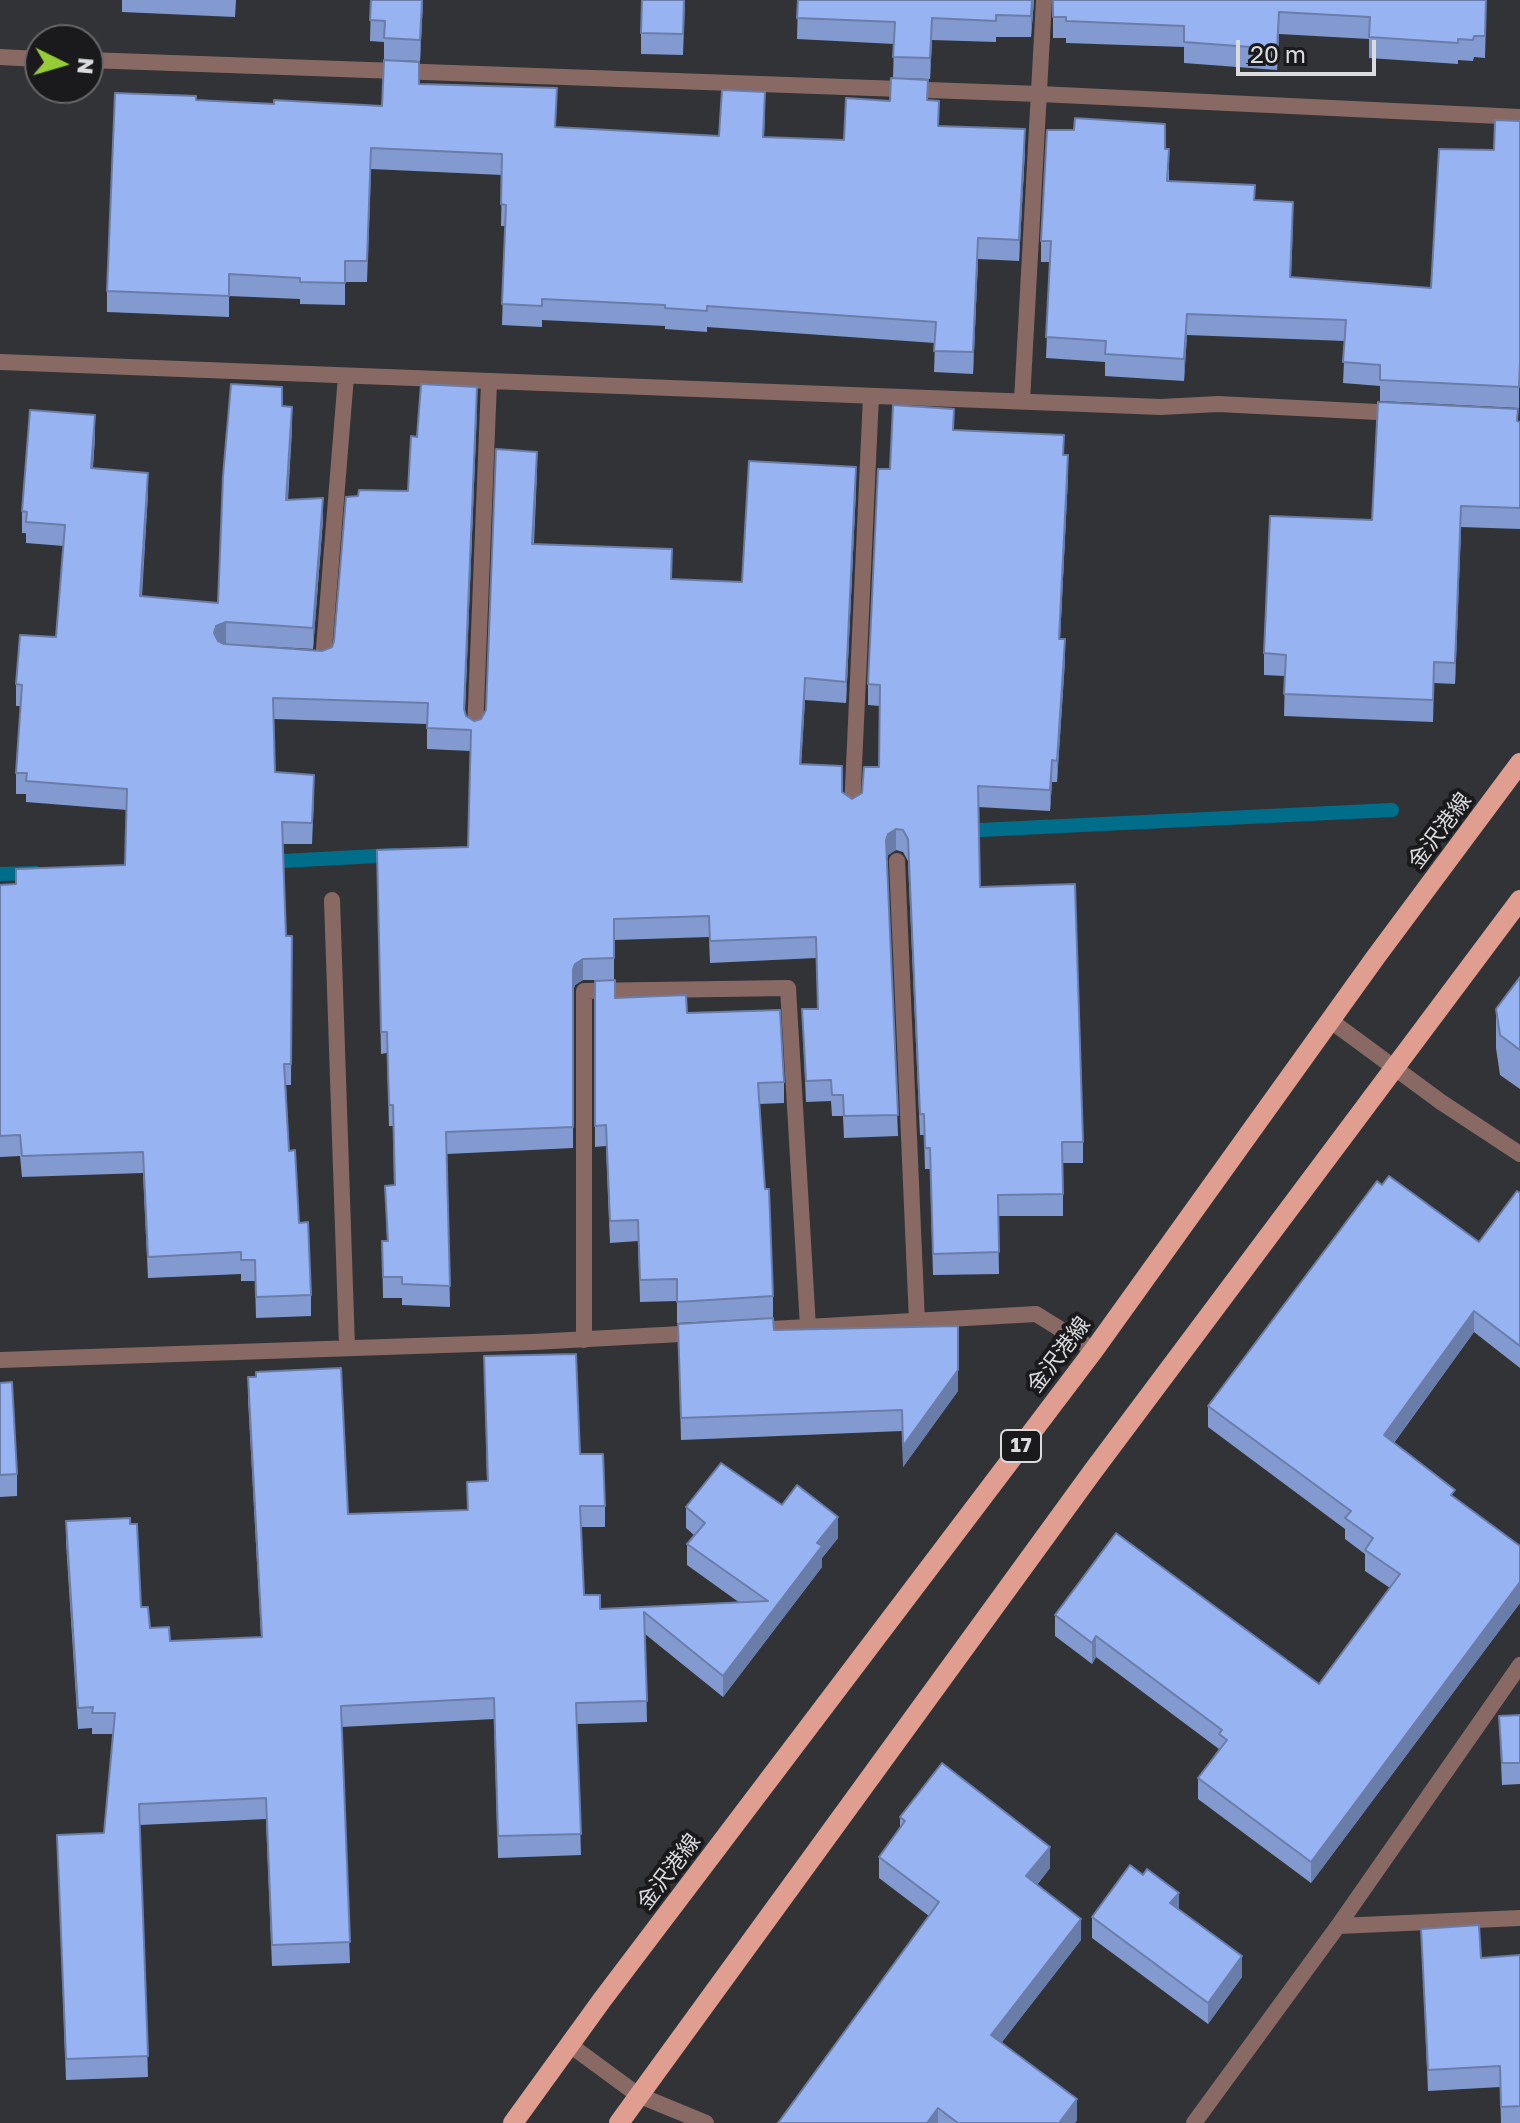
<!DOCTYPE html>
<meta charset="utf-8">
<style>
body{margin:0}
#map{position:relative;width:1520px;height:2123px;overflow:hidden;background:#313337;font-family:"Golos Text",sans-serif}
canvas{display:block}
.north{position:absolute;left:24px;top:24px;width:80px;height:80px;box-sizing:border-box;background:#1a1a1c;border:2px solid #67676a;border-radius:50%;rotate:95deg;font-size:22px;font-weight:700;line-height:32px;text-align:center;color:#dadbde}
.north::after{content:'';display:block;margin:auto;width:28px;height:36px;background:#97cb38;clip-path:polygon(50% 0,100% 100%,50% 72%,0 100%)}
.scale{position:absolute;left:1236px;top:40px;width:140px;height:36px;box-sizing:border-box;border:4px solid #dadbde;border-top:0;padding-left:10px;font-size:24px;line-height:28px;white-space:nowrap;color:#dadbde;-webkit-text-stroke:6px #1a1a1c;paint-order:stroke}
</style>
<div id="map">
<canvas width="1520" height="2123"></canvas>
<div class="north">N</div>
<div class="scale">20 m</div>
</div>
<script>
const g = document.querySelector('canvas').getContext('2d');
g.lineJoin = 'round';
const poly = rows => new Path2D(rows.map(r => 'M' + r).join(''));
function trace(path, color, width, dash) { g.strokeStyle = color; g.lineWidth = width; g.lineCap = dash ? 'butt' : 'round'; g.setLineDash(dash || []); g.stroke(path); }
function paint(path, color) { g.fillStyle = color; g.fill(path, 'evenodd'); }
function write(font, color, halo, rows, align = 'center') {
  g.font = font + ' "Golos Text","Noto Sans JP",sans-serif'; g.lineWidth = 8; g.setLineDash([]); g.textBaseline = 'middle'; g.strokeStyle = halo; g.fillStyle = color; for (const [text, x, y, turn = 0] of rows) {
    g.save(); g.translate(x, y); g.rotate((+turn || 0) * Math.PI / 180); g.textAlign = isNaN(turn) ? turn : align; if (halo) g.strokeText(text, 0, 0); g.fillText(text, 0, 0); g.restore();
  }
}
trace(poly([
 [959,831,1392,810],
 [264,862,395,855],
 [0,874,36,873]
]), '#006e8b', 14);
trace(poly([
 [0,57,40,59],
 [88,60,1040,94,1520,117],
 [0,362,1161,407,1218,404,1397,413],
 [1022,401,1044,0],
 [315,661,323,661,346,376],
 [475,731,489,382],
 [852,809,871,396],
 [897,861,917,1321],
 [332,900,347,1347],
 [1331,1021,1441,1102,1520,1154],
 [754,1330,1036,1314,1094,1350],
 [584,1340,584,991,788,988,808,1327],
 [0,1360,533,1342,699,1333],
 [1338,1926,1520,1918],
 [570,2045,638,2095,706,2123],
 [1194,2123,1338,1926,1520,1665]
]), '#896963', 16);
trace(poly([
 [513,2123,602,2000,1094,1350,1375,958,1520,763],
 [619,2123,1093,1471,1520,900]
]), '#df9e90', 20);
paint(poly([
 [122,0,236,0,235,17,122,12],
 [371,0,423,0,420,61,384,60,384,42,370,41],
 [685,0,683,55,641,54,641,33],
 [798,0,1034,0,1031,37,996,37,996,42,932,40,930,79,893,78,894,44,797,39],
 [1053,0,1486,21,1485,58,1474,57,1473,61,1458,60,1458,64,1369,58,1369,39,1279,34,1277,70,1184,63,1184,47,1066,43,1066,38,1053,38],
 [419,84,556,127,719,136,765,114,764,137,844,140,890,101,928,100,939,126,1025,150,1019,261,978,259,973,374,934,372,935,343,707,327,707,332,665,329,665,326,542,320,542,327,502,325,505,226,501,226,502,175,371,169,367,282,345,282,345,305,300,304,300,299,229,296,229,317,107,312,107,291,196,100,274,104,382,106],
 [1520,121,1519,408,1380,401,1380,386,1343,383,1345,341,1187,335,1184,381,1105,376,1105,362,1046,358,1050,262,1041,262,1041,241,1165,149,1169,170,1169,181,1255,200,1293,224,1291,277,1431,288,1494,150],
 [282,406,292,429,288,500,323,519,313,649,224,644,322,651,332,647,408,491,417,437,477,408,465,712,466,716,474,721,481,719,486,710,537,473,534,544,672,579,742,582,856,489,846,703,805,700,801,764,852,799,862,793,879,767,880,706,868,705,868,684,890,469,954,430,1064,455,1068,476,1060,639,1065,660,1057,782,1052,782,1050,811,978,807,980,887,1083,1142,1083,1163,1063,1163,1063,1216,998,1216,999,1274,933,1275,930,1169,925,1169,924,1135,920,1135,908,861,903,852,896,850,888,855,887,859,898,1136,844,1138,843,1116,832,1116,831,1101,806,1102,802,1009,818,1009,816,958,710,963,709,937,614,940,614,980,583,980,575,985,573,990,573,1148,447,1154,450,1307,402,1305,402,1298,383,1298,382,1241,387,1241,385,1186,394,1185,393,1126,389,1126,387,1053,381,1054,377,850,468,847,471,751,427,749,427,724,274,719,275,772,314,796,312,844,283,844,286,936,292,936,291,1085,286,1085,289,1151,299,1223,311,1295,311,1316,256,1318,255,1281,241,1281,241,1274,148,1278,143,1173,22,1177,20,1156,0,1157,0,885,16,884,125,865,127,810,26,802,26,794,16,794,16,773,21,706,16,706,16,684,56,637,64,546,26,543,26,533,22,533,22,511,95,437,93,468,148,494,142,596,218,603],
 [1518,421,1520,422,1520,529,1461,527,1455,684,1434,683,1433,722,1284,716,1285,676,1264,675,1264,653,1372,520],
 [1520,977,1520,1089,1500,1075,1496,1048,1496,1009],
 [595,981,615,998,687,1013,784,1082,784,1103,759,1104,773,1296,773,1318,677,1323,677,1301,640,1302,638,1241,610,1243,606,1146,595,1147],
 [1520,1193,1520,1368,1474,1332,1394,1443,1455,1498,1520,1546,1520,1603,1311,1883,1198,1799,1198,1778,1219,1749,1096,1657,1092,1664,1055,1636,1055,1615,1319,1684,1390,1588,1365,1571,1365,1554,1345,1539,1345,1529,1208,1427,1208,1406,1479,1242],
 [678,1324,774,1330,958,1391,903,1467,902,1431,681,1440],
 [484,1356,580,1454,605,1506,605,1527,581,1527,584,1595,600,1609,740,1603,687,1565,687,1544,694,1535,686,1528,686,1507,782,1505,838,1538,822,1558,822,1567,723,1697,645,1634,647,1722,577,1724,581,1855,498,1858,494,1719,341,1727,350,1963,272,1966,266,1819,140,1825,148,2077,66,2080,57,1835,104,1833,113,1734,92,1734,92,1728,78,1729,66,1542,66,1521,141,1607,150,1628,170,1641,261,1637,248,1399,248,1377,348,1514,467,1510,467,1482,487,1481],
 [0,1383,17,1474,17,1496,0,1497],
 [1520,1715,1520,1784,1502,1785,1499,1716],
 [900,1817,1050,1868,1037,1885,1081,1940,1002,2042,1077,2120,1075,2123,778,2123,929,1916,879,1878,879,1857,900,1828],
 [1179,1910,1242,1977,1208,2024,1092,1938,1092,1917],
 [1421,1929,1481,1958,1520,1955,1520,2123,1501,2123,1500,2087,1428,2091]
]), '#839ad0');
paint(poly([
 [422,0,423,0,420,61,420,40],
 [1032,0,1034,0,1031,37,1031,16],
 [1279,12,1279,34,1277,70,1277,49],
 [932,18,932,40,930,79,930,58],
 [1025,129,1025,150,1019,261,1019,240],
 [978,238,978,259,973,374,973,352],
 [1187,314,1187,335,1184,381,1184,359],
 [477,387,477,408,464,731,464,709],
 [292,407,292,429,286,521,286,500],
 [95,415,95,437,91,489,91,468],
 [537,452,537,473,532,565,532,544],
 [1068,455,1068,476,1059,660,1059,639],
 [856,467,856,489,846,703,846,682],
 [148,473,148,494,140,617,140,596],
 [323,498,323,519,313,649,313,628],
 [1461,506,1461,527,1455,684,1455,663],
 [226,622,226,643,216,647,214,633,216,626],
 [1065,639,1065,660,1057,782,1057,761],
 [805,678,805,700,800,786,800,764],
 [1052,760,1052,782,1050,811,1050,790],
 [896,829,896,850,888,855,886,861,886,840,888,834],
 [583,959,583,980,575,985,573,990,573,969,575,964],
 [1474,1311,1474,1332,1384,1456,1384,1435],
 [958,1370,958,1391,903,1467,903,1446],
 [838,1517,838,1538,822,1558,822,1567,723,1697,723,1676,817,1543],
 [1520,1582,1520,1603,1311,1883,1311,1862],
 [1096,1636,1096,1657,1092,1664,1092,1643],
 [1050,1847,1050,1868,1026,1898,1026,1876],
 [1179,1893,1179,1914,1170,1903],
 [1081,1919,1081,1940,991,2056,991,2035],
 [1242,1956,1242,1977,1208,2024,1208,2003],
 [1077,2099,1077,2120,1075,2123,1059,2123],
 [938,2108,938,2123,927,2123]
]), '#6a7da9');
const building = poly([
 [371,0,422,0,420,40,384,38,385,21,370,20,371,0],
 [642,0,684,0,683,34,641,33,642,0],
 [798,0,1032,0,1031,16,996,15,996,21,932,18,930,58,893,57,895,22,797,18,798,0],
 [1053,0,1486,0,1485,36,1474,36,1473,40,1458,39,1458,43,1369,37,1370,17,1279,12,1277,49,1184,42,1184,26,1066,21,1066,17,1053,17,1053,0],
 [384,60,419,62,419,84,557,88,555,127,719,136,722,90,765,92,763,137,844,140,846,98,890,101,891,78,928,80,927,100,939,101,938,126,1025,129,1019,240,978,238,973,352,934,351,936,322,707,306,707,311,665,308,665,305,542,299,542,306,502,304,506,205,501,204,502,154,371,148,367,261,345,261,345,283,300,282,300,278,229,274,229,296,107,291,115,93,196,96,196,100,274,104,274,100,382,106,384,60],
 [1075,118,1165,124,1165,149,1169,149,1167,181,1255,185,1254,200,1293,202,1290,277,1431,288,1439,149,1494,150,1495,120,1520,121,1520,360,1519,387,1380,380,1380,365,1343,362,1346,320,1187,314,1184,359,1105,354,1106,341,1046,337,1051,241,1041,241,1047,130,1074,130,1075,118],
 [231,384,282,387,282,406,292,407,286,500,323,498,313,628,226,622,216,626,214,633,218,641,224,644,322,651,332,647,334,641,346,497,358,496,359,490,408,491,411,436,417,437,421,384,477,387,464,709,466,716,474,721,481,719,486,710,496,449,537,452,532,544,672,549,671,579,742,582,749,461,856,467,846,682,805,678,800,764,842,766,842,792,852,799,862,793,864,767,879,767,880,685,868,684,878,469,890,469,893,405,954,409,953,430,1064,435,1063,455,1068,455,1059,639,1065,639,1057,761,1052,760,1050,790,978,786,980,887,1075,884,1083,1142,1062,1142,1063,1194,998,1195,999,1252,933,1254,930,1148,925,1148,924,1114,920,1114,908,839,903,830,896,829,888,834,886,840,898,1115,844,1116,843,1095,832,1095,831,1080,806,1081,802,1009,818,1009,816,937,710,941,709,916,614,919,614,958,583,959,575,964,573,969,573,1127,446,1132,450,1286,402,1284,402,1277,383,1277,382,1241,388,1241,385,1186,395,1185,393,1105,389,1105,387,1032,381,1032,377,850,468,847,471,730,427,728,428,703,273,698,275,772,314,775,312,823,282,822,286,936,292,936,291,1064,284,1064,289,1151,295,1150,299,1223,308,1222,311,1295,256,1297,255,1260,241,1260,241,1252,148,1257,143,1152,22,1156,20,1135,0,1136,0,885,16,884,16,869,125,865,127,789,26,781,27,773,16,773,22,685,16,684,20,635,56,637,65,525,26,522,27,512,22,511,30,410,95,415,91,468,148,473,140,596,218,603,223,476,231,384],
 [1378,402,1518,409,1517,421,1520,422,1520,508,1461,506,1455,663,1434,662,1433,700,1284,694,1286,655,1264,653,1270,516,1372,520,1378,402],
 [1520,977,1520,1050,1500,1035,1496,1009,1520,977],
 [615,980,615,998,686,995,687,1013,780,1010,784,1082,758,1083,765,1189,769,1189,773,1296,677,1302,677,1279,640,1280,638,1220,610,1221,606,1125,595,1126,595,981,615,980],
 [1389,1176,1479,1242,1517,1191,1520,1193,1520,1346,1474,1311,1384,1435,1455,1490,1451,1495,1520,1546,1520,1582,1311,1862,1198,1778,1227,1740,1219,1734,1222,1730,1096,1636,1092,1643,1055,1615,1116,1533,1319,1684,1400,1574,1365,1550,1373,1538,1345,1518,1351,1511,1208,1406,1377,1181,1382,1185,1389,1176],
 [773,1318,774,1330,958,1326,958,1370,903,1446,902,1410,681,1418,678,1324,773,1318],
 [576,1354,580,1454,603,1454,605,1506,580,1506,584,1595,600,1595,600,1609,768,1601,687,1544,705,1523,686,1507,721,1463,782,1505,797,1485,838,1517,817,1543,822,1546,723,1676,644,1612,647,1701,576,1703,581,1834,498,1836,494,1698,341,1706,350,1942,272,1945,266,1798,139,1804,148,2056,66,2059,57,1835,104,1833,115,1713,92,1713,93,1707,78,1708,66,1521,130,1518,130,1524,137,1524,141,1607,148,1607,150,1628,169,1627,170,1641,262,1637,248,1377,256,1377,256,1372,341,1368,348,1514,468,1510,467,1482,488,1481,484,1356,576,1354],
 [12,1382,17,1474,0,1475,0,1383,12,1382],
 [1520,1715,1520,1763,1502,1763,1499,1716,1520,1715],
 [942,1763,1050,1847,1026,1876,1081,1919,991,2035,1077,2099,1059,2123,958,2123,938,2108,927,2123,778,2123,939,1902,879,1857,905,1821,900,1817,942,1763],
 [1130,1865,1143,1875,1147,1869,1179,1893,1170,1903,1242,1956,1208,2003,1092,1917,1130,1865],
 [1479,1925,1481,1958,1520,1955,1520,2106,1501,2107,1500,2066,1428,2070,1421,1929,1479,1925]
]);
paint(building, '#98b3f2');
trace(building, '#6a7da9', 2);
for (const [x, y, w] of [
 [1021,1446,40]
]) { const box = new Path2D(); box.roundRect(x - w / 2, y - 16, w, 32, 6); g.fillStyle = '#1a1a1c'; g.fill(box); trace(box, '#dadbde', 2); }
write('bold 20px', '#dadbde', null, [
 ["17",1021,1446]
]);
write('22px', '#dadbde', '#1a1a1c', [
 ["金沢港線",1440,831,-53],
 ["金沢港線",1059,1355,-53],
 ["金沢港線",669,1872,-53]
]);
</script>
